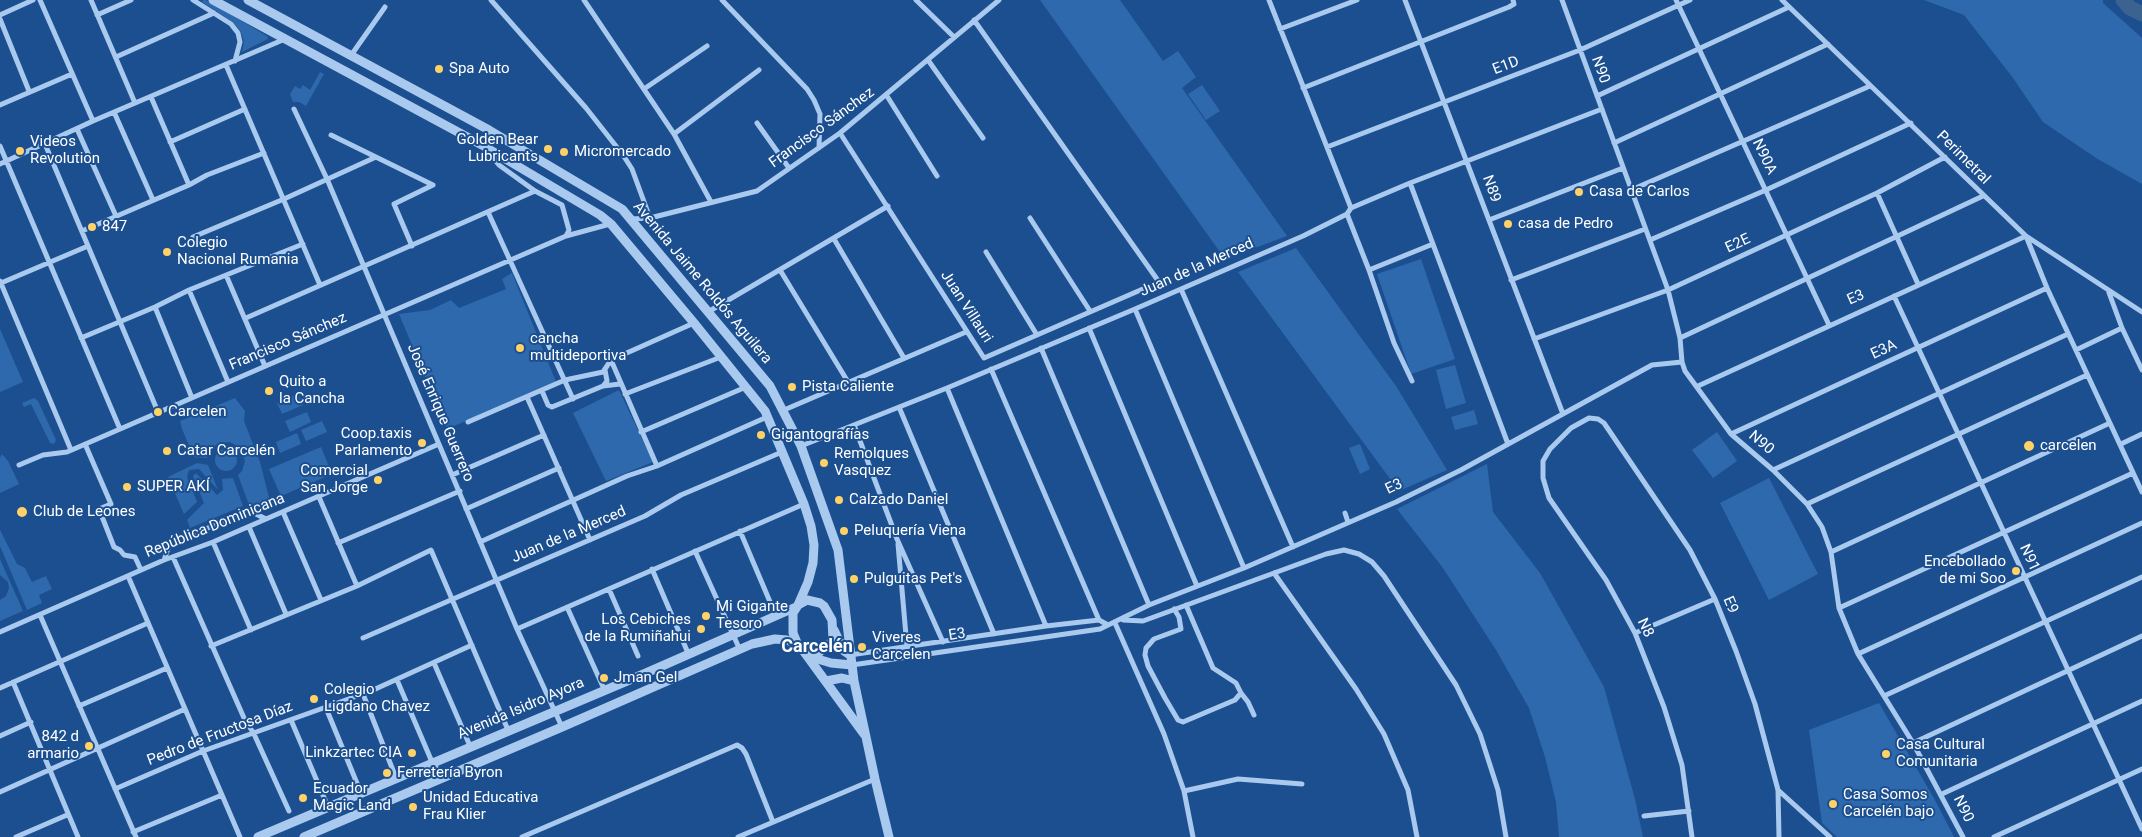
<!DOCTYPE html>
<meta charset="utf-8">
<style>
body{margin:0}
canvas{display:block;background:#1b4f8f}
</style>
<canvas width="2142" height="837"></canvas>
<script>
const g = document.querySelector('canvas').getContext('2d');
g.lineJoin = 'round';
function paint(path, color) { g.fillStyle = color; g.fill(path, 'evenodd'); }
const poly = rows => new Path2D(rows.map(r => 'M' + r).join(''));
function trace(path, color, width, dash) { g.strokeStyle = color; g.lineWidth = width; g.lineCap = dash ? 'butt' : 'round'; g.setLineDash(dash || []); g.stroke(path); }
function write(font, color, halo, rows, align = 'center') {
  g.font = font + ' Roboto,sans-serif'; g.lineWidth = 4; g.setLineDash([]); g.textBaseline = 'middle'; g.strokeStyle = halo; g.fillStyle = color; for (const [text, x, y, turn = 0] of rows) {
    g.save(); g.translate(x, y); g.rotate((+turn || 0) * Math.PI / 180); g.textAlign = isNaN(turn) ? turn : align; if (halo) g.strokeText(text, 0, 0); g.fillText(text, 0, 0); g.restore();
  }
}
paint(poly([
 [203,0,206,0,267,36,268,39,242,52,244,42,241,32,233,22,202,2],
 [1040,0,1120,0,1163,61,1178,51,1196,77,1182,88,1287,236,1225,259],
 [1924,0,2103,0,2103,3,2142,38,2142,184,2096,158,2043,122,2013,78,1964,15],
 [320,72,324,74,306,106,299,102,293,102,290,94,295,86,300,89,303,85,310,90],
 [1202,85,1220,111,1206,120,1188,94],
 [1296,248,1396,386,1447,470,1399,491,1238,272],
 [1421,259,1455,359,1411,374,1377,274],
 [512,273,556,382,447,429,399,314,430,310,451,300,459,308,506,289,502,279],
 [0,329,23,382,0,392],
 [1455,365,1466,403,1446,409,1436,370],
 [619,390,653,462,606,481,573,413],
 [298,394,303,405,282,414,277,403],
 [34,398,38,401,56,440,54,444,50,443,31,404,24,407,22,403],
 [235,398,245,411,244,421,260,462,271,505,267,508,249,505,238,475,242,471,245,461,239,447,230,442,219,443,211,449,207,458,194,457,182,429,180,421],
 [1474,410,1478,424,1455,430,1451,417],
 [307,412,311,422,290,432,285,421],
 [322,421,327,432,306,441,301,430],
 [1717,432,1737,461,1713,478,1692,450],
 [297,433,301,444,280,453,276,442],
 [1360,444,1370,469,1360,474,1349,448],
 [321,447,332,474,281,496,269,469],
 '215 460a11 11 0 1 1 22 0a11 11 0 1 1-22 0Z',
 [2,454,8,461,19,484,0,493,0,458],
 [197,463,208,465,218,490,199,469,189,470,187,477,197,502,184,514,168,477],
 [1487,464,1493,512,1540,573,1604,687,1635,799,1643,837,1559,837,1556,802,1545,757,1529,708,1496,650,1443,568,1397,509],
 [196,473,217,495,223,490,222,479,233,478,243,506,190,528,187,520,204,503,193,476],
 [1769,478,1818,574,1769,600,1720,503],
 [0,530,17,564,25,568,32,582,46,576,52,589,39,595,42,603,27,610,0,546],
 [0,559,23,611,0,621,0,600,6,596,9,588,8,582,0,575],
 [1879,703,1936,802,1954,837,1837,837,1822,823,1809,730]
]), '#2e69ad');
trace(poly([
 [2123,0,2130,8,2142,14]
]), '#3c6290', 15);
trace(poly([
 [40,0,93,121],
 [91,0,135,103],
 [193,0,231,24,238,33,240,42,235,61],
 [491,0,586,108,623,155,632,169,650,218],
 [584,0,674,134,711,202],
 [722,0,807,89,814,100,820,114,819,148],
 [916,0,954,37],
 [1269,0,1351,208],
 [1405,0,1563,414],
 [1562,0,1668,290,1680,338,1682,362,1685,371,1731,434,1773,470,1807,504,1822,527,1831,552,1839,608,1858,654,1913,743,1963,837],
 [1676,0,1829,325],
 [1782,0,2026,236,2142,312],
 [0,15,33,0],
 [97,15,131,0],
 [0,19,29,91],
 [1280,29,1357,0],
 [352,54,385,7],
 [116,57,214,13],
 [928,60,983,138],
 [226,65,320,285],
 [1303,88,1509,7,1514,4,1513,0],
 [644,89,707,46],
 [887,96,937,176],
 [1597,96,1789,7],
 [151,97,189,185],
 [0,105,72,74],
 [294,109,327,179,517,629,562,727],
 [114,112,153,200],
 [757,123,789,168],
 [77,129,116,216],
 [489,130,482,145,499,165,535,191,562,205,569,230,566,236],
 [840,133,984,358,1159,282,974,20],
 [674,134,759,70],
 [331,135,433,185],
 [170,142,245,109],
 [1614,143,1828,44],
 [45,144,158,412],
 [0,146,120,429],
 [1327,147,1580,50,1690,0],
 [0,164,93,121,285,39],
 [1410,183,1508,444],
 [1631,190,1870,86],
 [1877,193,1918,284],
 [488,212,573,399],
 [1347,214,1369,270,1394,343,1412,381],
 [1030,218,1090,311],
 [631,219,650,218,757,191,840,133,999,0],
 [1489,220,1623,168],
 [82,231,189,185,207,175,264,153],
 [193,237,284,199,376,157],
 [834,239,904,358],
 [1650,240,1766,190,1911,123],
 [412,246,394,204,433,185],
 [986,252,1037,335],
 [780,270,848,382],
 [1369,270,1433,244],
 [226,275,265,366],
 [1511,280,1645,229],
 [0,281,71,450],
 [1,283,88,246],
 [1181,289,1293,547],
 [189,290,228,382],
 [2108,290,2122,328,2142,370],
 [1894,296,2142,829],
 [155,307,192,398],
 [1135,309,1244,568],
 [708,312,888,206],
 [246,318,535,191],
 [1089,328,1197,586],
 [81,338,155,307,189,290,303,244],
 [1680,338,1983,196],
 [1534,339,1668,290,1877,193,1945,157],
 [1041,348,1149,605],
 [2076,350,2122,328],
 [611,360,657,466],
 [991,369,1099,620],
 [603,386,607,381,605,370],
 [1698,386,2026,236,2047,288,2142,492],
 [947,388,1046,626],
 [542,391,548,405,552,407,603,386,620,384],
 [625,394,721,357],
 [527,397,590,540],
 [899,407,994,634],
 [784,410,966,332],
 [468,422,565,380,603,372,611,360,694,323],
 [854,425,897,539,943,642],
 [641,432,746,387],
 [1731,434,2047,288],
 [85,444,111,504,99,509,114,547,120,550,124,555,135,557,141,570],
 [2121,444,2142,434],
 [801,446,947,388,1135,309,1303,236,1347,214,1351,208,1410,183,1602,109],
 [19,465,43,455,67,452,566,236,610,224],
 [1773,470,2068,334],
 [452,475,544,435],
 [319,497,357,586],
 [1807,504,2087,375],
 [466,509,559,468],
 [283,512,321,600],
 [1345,513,1348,522],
 [249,527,286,614],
 [740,531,776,616],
 [213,542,251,630],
 [480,542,627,476,657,466,767,417],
 [338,543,460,491],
 [898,544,907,647],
 [695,551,740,650],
 [1831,552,2110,423],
 [173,557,244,718,254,734,289,811],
 [164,560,169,546,174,542,244,513,252,512,266,519],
 [652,569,688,653],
 [1274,573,1356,689,1384,734,1408,790,1417,837],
 [128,576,240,837],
 [609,589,638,656],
 [567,607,604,689],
 [1839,608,2133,473],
 [1174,609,1179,617,1181,629,1154,639,1146,648,1145,655,1148,666,1165,698,1178,720,1183,722,1235,700,1241,693,1236,683,1213,668,1186,605],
 [40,615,136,837],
 [1123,620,1143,621,1326,554,1344,550,1359,554,1372,562,1384,576,1456,685,1480,734,1498,790,1506,837],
 [1115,623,1164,734,1184,791,1193,837],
 [517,629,804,504],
 [0,632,164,560,213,542,439,444],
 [1635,633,1715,599],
 [363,638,645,516,681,495,782,452],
 [211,646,357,586,431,550,508,730],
 [1858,654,2142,523],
 [850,655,1046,626,1099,620,1108,625],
 [434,663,470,746],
 [852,665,1100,629,1149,605,1244,568,1396,502,1461,470,1652,365,1682,362],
 [397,680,432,762],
 [13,682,78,837],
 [0,688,148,623],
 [1241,693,1248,702,1254,715],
 [363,694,396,778],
 [1884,696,2142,577],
 [79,706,167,668],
 [326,708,361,793],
 [291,720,328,807],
 [0,736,31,722],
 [1913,743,2142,636],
 [115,789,203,751,371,691,472,645],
 [1778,790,1830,837],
 [1184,791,1238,779,1302,784],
 [0,792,185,709],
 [1942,794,2142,701],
 [1644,816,1689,811],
 [133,832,222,795],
 [16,837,67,815],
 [522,837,737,745,742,748,746,754,773,822],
 [738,837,875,779],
 [1692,837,1682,765,1664,707,1635,633,1606,580,1549,498,1543,478,1543,461,1550,449,1571,428,1589,418,1598,419,1604,423,1690,550,1715,599,1736,651,1755,704,1778,790,1779,837],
 [1994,837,2142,769]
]), '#a9c9ee', 5);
trace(poly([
 [213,0,482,145,600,215,611,224,694,323,765,411,804,504,811,526,814,545,813,563,808,582,798,605],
 [248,0,489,130,622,209,770,386,801,446,838,550,854,681,875,779,889,837],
 [807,600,820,603,824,606,832,620,833,640,827,647,819,652,811,652,802,649,798,645,793,633,793,613,798,605,807,600],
 [834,630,844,651,850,655],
 [802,649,864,734],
 [811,652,821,660,831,663,852,665],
 [826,681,842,678,854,681],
 [432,762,438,780],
 [258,837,646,673,796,607],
 [304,837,562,727,752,644,775,639,787,640,798,645]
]), '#a9c9ee', 9);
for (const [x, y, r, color] of [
 [439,69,5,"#ffd166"],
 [548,149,5,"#ffd166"],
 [20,151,5,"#ffd166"],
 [564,152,5,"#ffd166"],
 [1579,192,5,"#ffd166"],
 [1508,224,5,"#ffd166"],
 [92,227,5,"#ffd166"],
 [167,252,5,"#ffd166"],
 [520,348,5,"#ffd166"],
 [792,387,5,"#ffd166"],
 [269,391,5,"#ffd166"],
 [158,412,5,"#ffd166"],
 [761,435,5,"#ffd166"],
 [422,443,5,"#ffd166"],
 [2029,446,6,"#ffd166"],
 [167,451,5,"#ffd166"],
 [824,463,5,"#ffd166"],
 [378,480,5,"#ffd166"],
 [127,487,5,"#ffd166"],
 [839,500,5,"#ffd166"],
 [22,512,6,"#ffd166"],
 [844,531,5,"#ffd166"],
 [2016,571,5,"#ffd166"],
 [854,579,5,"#ffd166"],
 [706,616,5,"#ffd166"],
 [701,629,5,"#ffd166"],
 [862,647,5,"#ffd166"],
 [604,678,5,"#ffd166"],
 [314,699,5,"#ffd166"],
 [89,746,5,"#ffd166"],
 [412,753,5,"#ffd166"],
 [1886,754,5,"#ffd166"],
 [387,773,5,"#ffd166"],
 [303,798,5,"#ffd166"],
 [1833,804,5,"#ffd166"],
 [413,807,5,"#ffd166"]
]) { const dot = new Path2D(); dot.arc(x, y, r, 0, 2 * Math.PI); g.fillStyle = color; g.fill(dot); trace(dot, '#1b4f8f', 2); }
write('15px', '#fff', '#1b4f8f', [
 ["E1D",1506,66,-21],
 ["N90",1600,70,70],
 ["Francisco Sánchez",822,128,-36],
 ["N90A",1764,157,64],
 ["Perimetral",1963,158,45],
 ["N89",1491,189,70],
 ["E2E",1738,244,-25],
 ["Juan de la Merced",1197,268,-24],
 ["Avenida Jaime Roldós Aguilera",702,283,50],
 ["E3",1856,298,-24],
 ["Juan Villauri",966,307,57],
 ["Francisco Sánchez",288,342,-23],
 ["E3A",1884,350,-25],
 ["José Enrique Guerrero",440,413,67],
 ["N90",1761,443,40],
 ["E3",1394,487,-25],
 ["República Dominicana",215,526,-22],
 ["Juan de la Merced",569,535,-23],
 ["N91",2029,558,65],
 ["E9",1730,605,67],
 ["N8",1645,628,65],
 ["E3",957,635,-9],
 ["Avenida Isidro Ayora",521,709,-23],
 ["Pedro de Fructosa Díaz",220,734,-21],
 ["N90",1963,809,64]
]);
write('15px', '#fff', '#1b4f8f', [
 ["Spa Auto",449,69],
 ["Golden Bear",538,140,"right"],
 ["Lubricants",538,157,"right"],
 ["Videos",30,142],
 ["Revolution",30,159],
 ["Micromercado",574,152],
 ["Casa de Carlos",1589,192],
 ["casa de Pedro",1518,224],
 ["847",102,227],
 ["Colegio",177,243],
 ["Nacional Rumania",177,260],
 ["cancha",530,339],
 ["multideportiva",530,356],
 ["Quito a",279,382],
 ["la Cancha",279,399],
 ["Pista Caliente",802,387],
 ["Carcelen",168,412],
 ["Coop.taxis",412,434,"right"],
 ["Parlamento",412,451,"right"],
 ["Gigantografías",771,435],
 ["carcelen",2040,446],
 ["Catar Carcelén",177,451],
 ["Remolques",834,454],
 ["Vasquez",834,471],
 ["Comercial",368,471,"right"],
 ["San Jorge",368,488,"right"],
 ["SUPER AKÍ",137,487],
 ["Calzado Daniel",849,500],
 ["Club de Leones",33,512],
 ["Peluquería Viena",854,531],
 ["Encebollado",2006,562,"right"],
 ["de mi Soo",2006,579,"right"],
 ["Pulguitas Pet's",864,579],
 ["Mi Gigante",716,607],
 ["Tesoro",716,624],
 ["Los Cebiches",691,620,"right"],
 ["de la Rumiñahui",691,637,"right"],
 ["Viveres",872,638],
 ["Carcelen",872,655],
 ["Jman Gel",614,678],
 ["Colegio",324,690],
 ["Ligdano Chavez",324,707],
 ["842 d",79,737,"right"],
 ["armario",79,754,"right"],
 ["Casa Cultural",1896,745],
 ["Comunitaria",1896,762],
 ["Linkzartec CIA",402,753,"right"],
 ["Ferretería Byron",397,773],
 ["Ecuador",313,789],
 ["Magic Land",313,806],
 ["Casa Somos",1843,795],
 ["Carcelén bajo",1843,812],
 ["Unidad Educativa",423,798],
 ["Frau Klier",423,815]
], 'left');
write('bold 18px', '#fff', '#1b4f8f', [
 ["Carcelén",817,647]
]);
</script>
